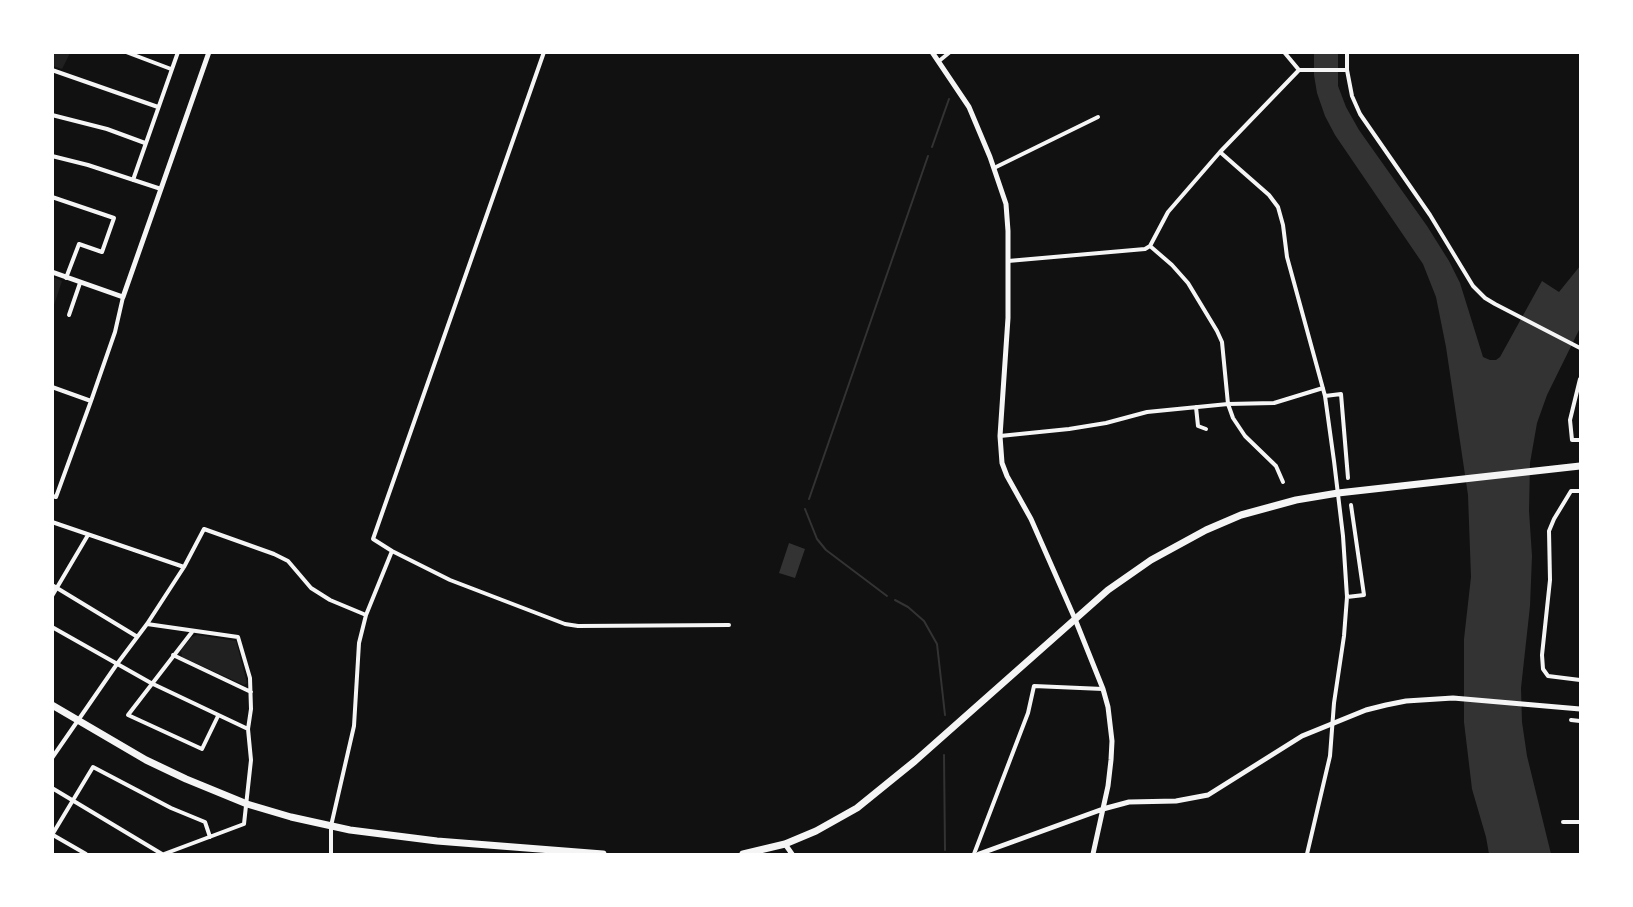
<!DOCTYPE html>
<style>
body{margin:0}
#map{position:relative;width:1633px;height:907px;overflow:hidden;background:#111;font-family:Spectral,serif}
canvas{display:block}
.frame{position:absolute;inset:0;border:54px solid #fff;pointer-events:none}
</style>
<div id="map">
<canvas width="1633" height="907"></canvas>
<div class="frame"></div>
</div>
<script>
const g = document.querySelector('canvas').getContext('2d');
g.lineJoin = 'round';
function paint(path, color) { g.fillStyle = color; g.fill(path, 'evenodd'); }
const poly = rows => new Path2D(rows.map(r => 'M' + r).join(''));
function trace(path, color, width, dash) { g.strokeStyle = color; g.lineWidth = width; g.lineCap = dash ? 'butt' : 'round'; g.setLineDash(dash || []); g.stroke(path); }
paint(poly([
 [53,52,70,53,62,69,53,66],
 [53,277,62,281,53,308],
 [197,635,236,641,247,683,244,685,182,657,181,650,192,637]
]), '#202020');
paint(poly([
 [1314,53,1338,53,1338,86,1346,107,1359,130,1427,226,1449,261,1460,283,1483,357,1490,360,1496,360,1500,357,1542,281,1559,292,1580,266,1580,328,1547,395,1537,423,1530,463,1529,511,1532,556,1530,606,1521,688,1522,722,1527,756,1551,854,1489,854,1486,837,1472,789,1464,722,1464,639,1471,577,1468,495,1446,347,1436,297,1423,264,1335,135,1325,116,1317,93,1314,75],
 [789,543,805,549,795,578,779,573]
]), '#333');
trace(poly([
 [932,147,949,99],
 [809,499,928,156],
 [805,509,817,539,826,550,887,596],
 [895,600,908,607,924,621,937,644,945,715],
 [944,755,945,850]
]), '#333', 2);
trace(poly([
 [126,52,171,69],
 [544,52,373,539,392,551,450,580,565,624,578,626,729,625],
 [1284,52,1299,70],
 [1347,52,1347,70,1352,96,1360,114,1430,215,1473,286,1485,298,1495,304,1580,348],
 [939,61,950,52],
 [52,70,158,107],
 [52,115,107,129,145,143],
 [52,156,88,165,161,189],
 [994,168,1098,117],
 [133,180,178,52],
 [52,197,114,218,102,252,79,244,66,278],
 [1150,246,1172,265,1188,283,1217,331,1222,342,1228,404,1233,418,1245,436,1276,466,1283,482],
 [1008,261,1145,249,1150,246,1168,212,1220,152],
 [69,315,80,283],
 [1580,379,1570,420,1572,440,1580,440],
 [52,387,91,401],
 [1325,396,1341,394,1348,478],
 [1196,407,1198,426,1206,429],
 [1000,436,1069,429,1106,423,1147,412,1228,404,1274,403,1323,388],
 [1580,491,1571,491,1554,519,1549,531,1550,580,1542,655,1543,669,1548,676,1580,680],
 [52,496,56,497,91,401,115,332,123,297],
 [52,522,184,567],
 [52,585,136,636],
 [52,596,88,535],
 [1347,597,1364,595,1351,505],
 [147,624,238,637,250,678,251,709,248,729,251,760,244,824,164,854],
 [52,627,151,683,248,729],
 [192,632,128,715,202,749,218,716],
 [173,655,251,692],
 [1571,720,1580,721],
 [52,758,117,664,147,624,184,567,204,529,274,554,288,561,311,588,330,600,366,615],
 [52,788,162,854],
 [1563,822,1580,822],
 [52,835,93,767,171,808,205,822,210,837],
 [53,835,86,854],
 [331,854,331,826,354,726,359,643,366,615,392,551],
 [974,854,1028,713,1034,686,1103,689],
 [1307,854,1330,756,1334,703,1344,636,1347,597,1343,536,1334,461,1325,396,1287,257,1283,225,1278,207,1269,195,1220,152,1299,70,1347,70]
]), '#f5f5f5', 4);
trace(poly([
 [932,52,969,107,990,157,1006,204,1008,231,1008,318,1000,436,1002,463,1007,476,1031,519,1075,619,1103,689,1108,707,1112,741,1111,760,1108,786,1093,854],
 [52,272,123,297,209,52],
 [785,844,792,854],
 [979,854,1103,809,1129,802,1176,801,1208,795,1302,736,1366,710,1386,705,1406,701,1453,698,1580,709]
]), '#f5f5f5', 5);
trace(poly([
 [52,705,146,760,186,779,247,804,291,817,350,830,437,841,603,854],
 [743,854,785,844,816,831,857,808,915,761,1108,590,1151,560,1206,530,1241,515,1296,500,1338,493,1580,466]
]), '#f5f5f5', 7);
</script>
